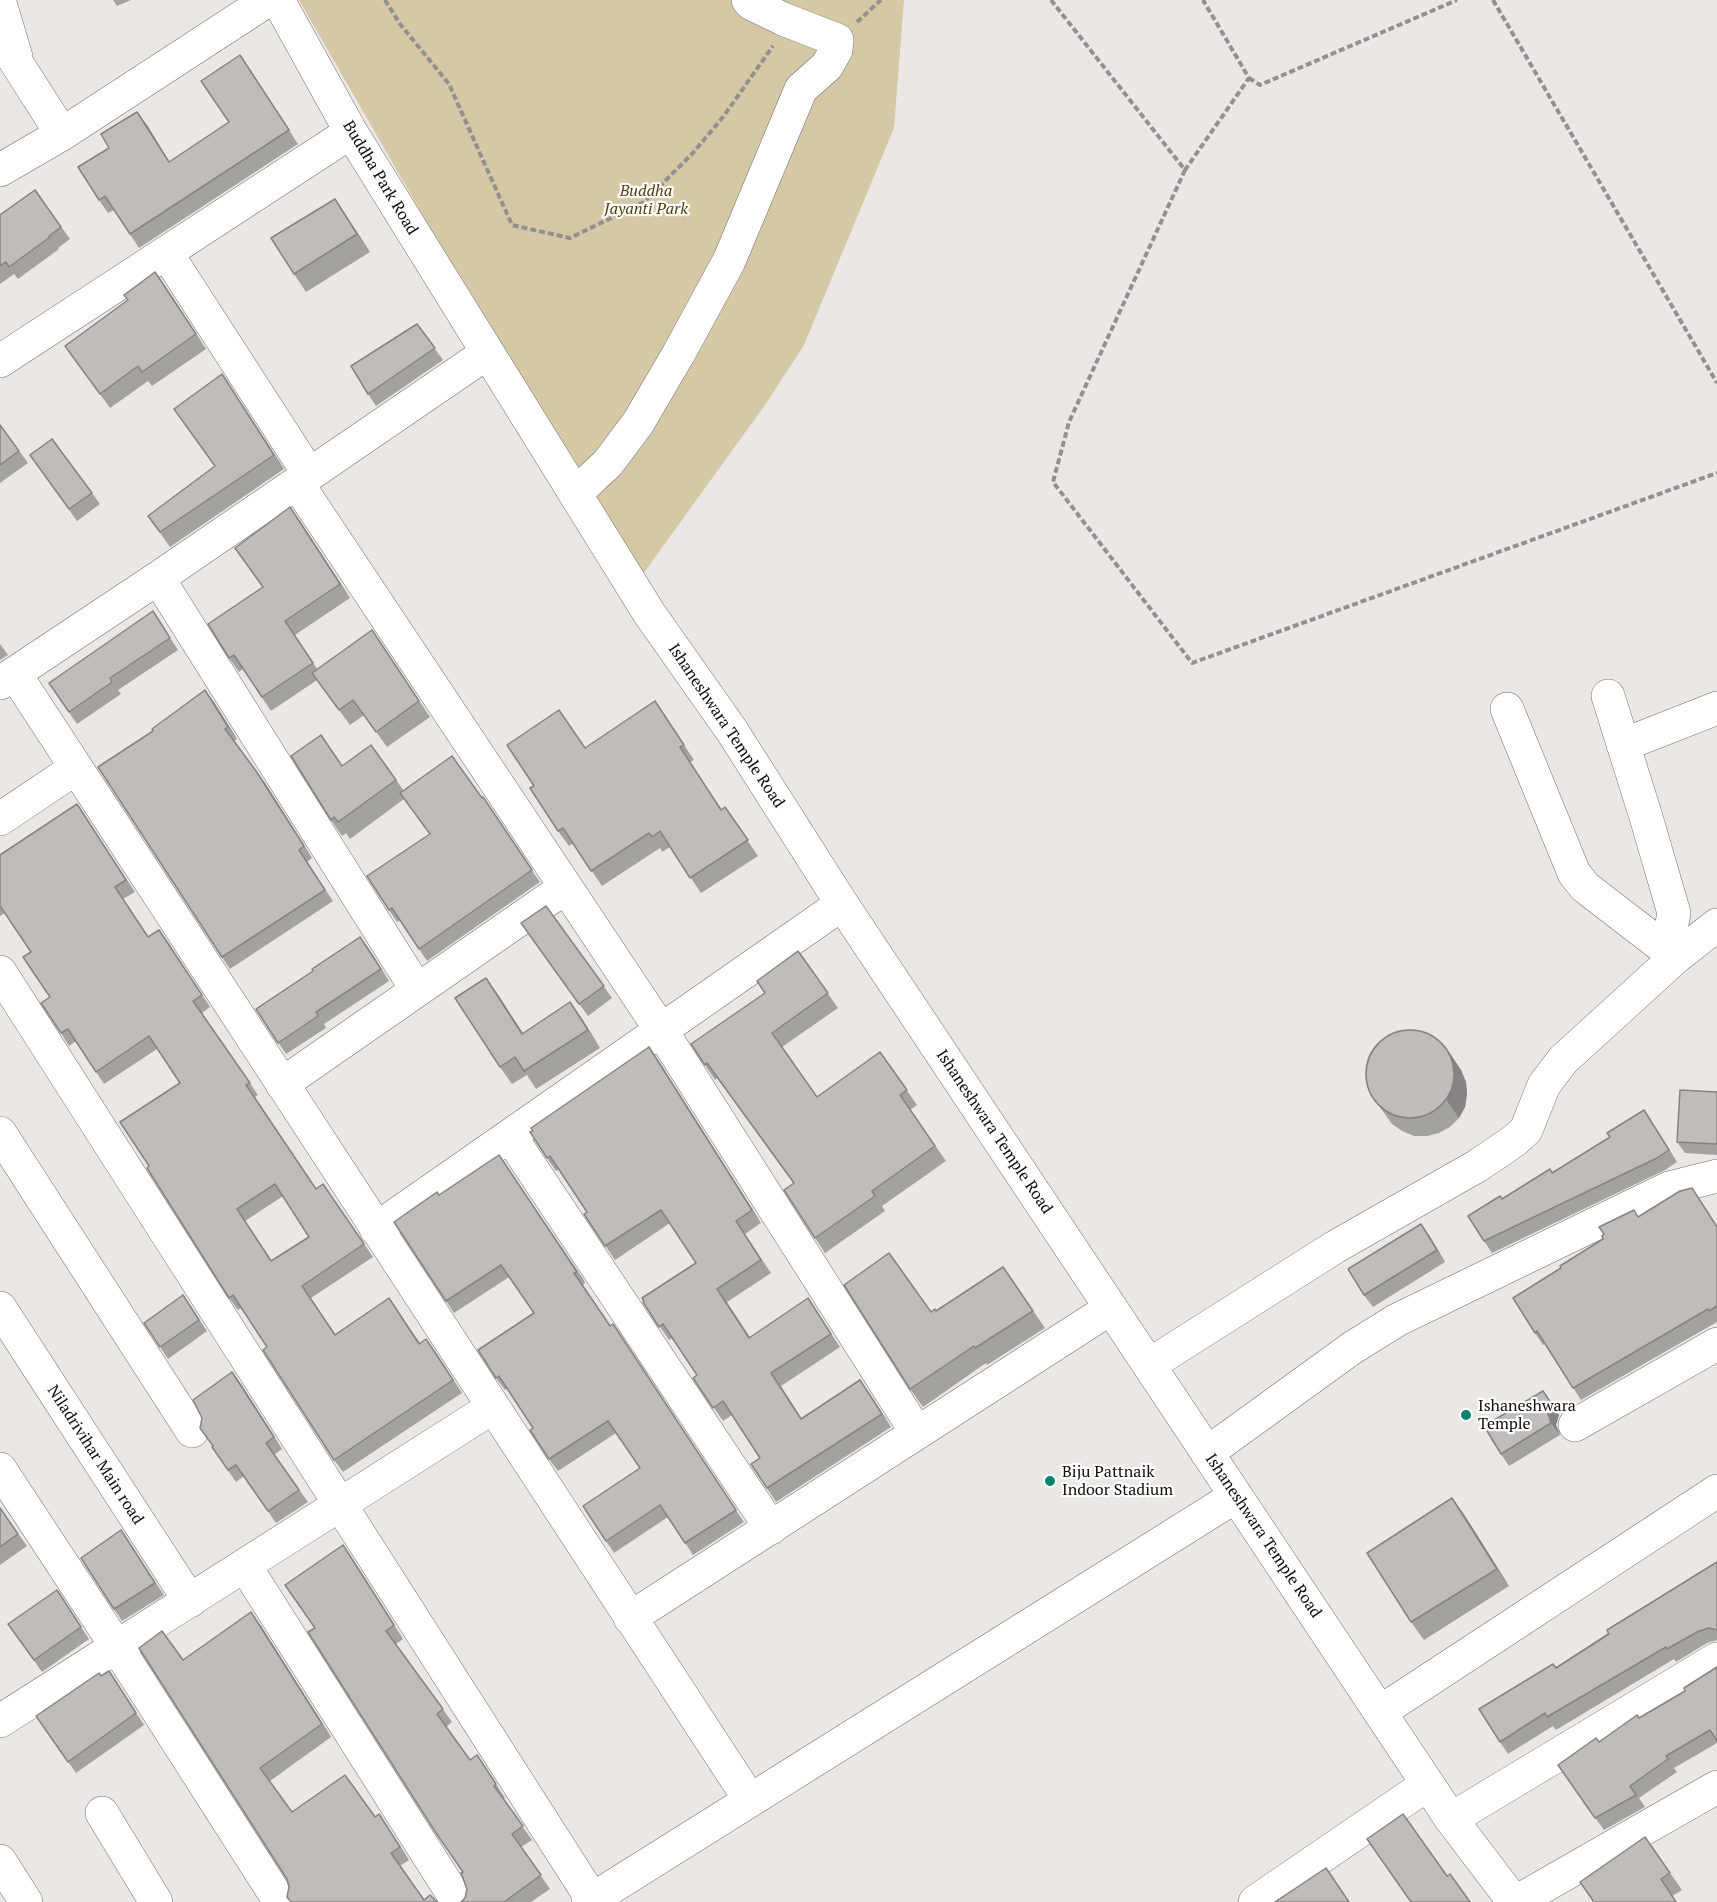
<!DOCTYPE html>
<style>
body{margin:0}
canvas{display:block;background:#ebe7e5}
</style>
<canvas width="1717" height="1902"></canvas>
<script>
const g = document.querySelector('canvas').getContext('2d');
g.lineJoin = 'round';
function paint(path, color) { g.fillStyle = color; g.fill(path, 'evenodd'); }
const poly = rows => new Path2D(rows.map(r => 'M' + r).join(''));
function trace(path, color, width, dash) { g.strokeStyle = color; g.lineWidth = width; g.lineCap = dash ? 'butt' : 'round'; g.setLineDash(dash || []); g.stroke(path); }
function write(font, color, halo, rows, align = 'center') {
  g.font = font + ' "PT Serif",serif'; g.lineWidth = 4.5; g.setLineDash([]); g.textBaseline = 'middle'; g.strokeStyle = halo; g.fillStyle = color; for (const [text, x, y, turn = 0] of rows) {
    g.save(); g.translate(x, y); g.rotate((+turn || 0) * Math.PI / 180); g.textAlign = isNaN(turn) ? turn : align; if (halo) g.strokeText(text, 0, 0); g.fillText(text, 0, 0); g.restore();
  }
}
paint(poly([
 [299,0,904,0,894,128,804,345,765,405,635,585]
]), '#d4c8a5');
const minor = poly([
 [278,0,351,132,649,613,732,731,842,904,1451,1819,1514,1902],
 [0,3,16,57],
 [0,37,62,134],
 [0,170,62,134,268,0],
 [167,254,309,474],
 [0,361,351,132],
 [297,483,661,1030,917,1433],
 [575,494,608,463,638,423,679,353,729,261,801,89,827,66,836,50,837,40,783,19,752,4,748,0],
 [158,578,417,990],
 [15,674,750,1800],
 [0,683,158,578,487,353],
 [1608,696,1646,817,1674,913,1671,929,1663,947],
 [1507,709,1574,873,1585,887,1676,957],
 [1623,745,1717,708],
 [0,819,76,768],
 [0,972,592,1899],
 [282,1084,566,887],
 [0,1133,192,1431],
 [510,1136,771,1528],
 [376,1229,842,904],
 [0,1308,190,1601],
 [1149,1365,1335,1247,1477,1166,1514,1141,1526,1130,1544,1085,1563,1060,1676,957,1717,925],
 [1575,1425,1717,1344],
 [1207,1453,1352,1348,1397,1320,1669,1188,1717,1176],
 [0,1469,117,1647,280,1902],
 [245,1566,458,1902],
 [630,1618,1111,1308],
 [1380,1712,1717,1491],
 [0,1721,493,1407],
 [102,1813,156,1902],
 [1451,1819,1717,1659],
 [0,1861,26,1902],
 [588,1902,1236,1496],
 [1255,1902,1428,1784],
 [1516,1902,1717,1787]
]);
trace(minor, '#726e6d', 34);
trace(poly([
 [385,0,400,24,449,84,512,225,570,238,644,202,692,154,723,117,773,46],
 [1051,0,1185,170,1249,78,1203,0],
 [1493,0,1717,383],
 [857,22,881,0],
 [1249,78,1260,85,1457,0],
 [1185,170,1069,422,1053,482,1192,663,1717,473]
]), '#93908f', 4, [6, 3]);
trace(minor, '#fff', 33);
paint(poly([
 [113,0,131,0,117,6],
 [249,68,298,144,139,248,114,210,108,213,99,200,147,125,169,162,229,122],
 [35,190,70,239,58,248,59,249,18,279,14,274,0,284,0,215],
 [347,217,370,252,306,292,294,274],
 [165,286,206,349,152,386,148,381,110,408,65,346],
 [417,324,443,360,376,406,368,394],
 [232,389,284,469,170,547,148,516,215,466],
 [0,425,28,463,0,483],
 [52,439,100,504,77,521,30,455],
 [300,521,350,598,295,635,317,669,372,630,430,717,387,747,364,715,350,725,317,680,271,711,243,669,239,672,229,658,263,587],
 [153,611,178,650,118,690,121,694,77,724,49,683],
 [0,644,8,655,0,660],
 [205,690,237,739,234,741,265,783,312,858,307,862,333,901,230,969,222,957],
 [655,701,694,760,690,762,722,810,725,807,758,856,701,893,670,847,662,852,660,848,602,886,573,843,569,846,558,831,534,786,585,748],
 [371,745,404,791,452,756,540,882,427,961,400,920,397,922,389,910,430,834,404,799,350,839,346,833,342,836,331,820,342,766],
 [77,804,135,892,123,899,148,937,159,930,168,942,210,1007,202,1013,258,1095,255,1097,316,1189,323,1184,373,1257,311,1298,335,1334,389,1298,420,1343,435,1351,462,1393,343,1472,334,1460,267,1347,241,1308,238,1310,229,1298,149,1166,180,1083,157,1049,104,1084,76,1041,69,1046,61,1033,50,997,31,952,5,913,0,916,0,855],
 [283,1196,309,1237,272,1261,245,1221],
 [546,906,612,998,588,1016,521,923],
 [360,937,389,981,324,1024,326,1028,286,1054,256,1009,313,971],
 [798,951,838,1008,782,1047,817,1097,880,1052,917,1105,910,1110,946,1161,882,1206,885,1211,825,1253,815,1238,794,1184,717,1078,715,1080,705,1065,765,993],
 [486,978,523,1033,570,1002,600,1048,536,1089,527,1075,512,1084,500,1067],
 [1449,1052,1461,1070,1466,1082,1467,1094,1465,1107,1459,1118,1450,1127,1439,1133,1427,1136,1414,1136,1402,1131,1392,1124,1372,1096],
 [658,1060,761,1223,745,1234,771,1273,727,1302,750,1337,817,1312,840,1347,781,1386,802,1419,860,1380,891,1427,776,1502,751,1464,760,1458,732,1415,723,1421,693,1378,697,1375,672,1338,669,1340,643,1302,696,1263,670,1223,615,1260,584,1214,587,1212,559,1169,556,1171,547,1158],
 [1717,1092,1717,1155,1685,1153,1677,1142],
 [1644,1110,1677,1162,1665,1170,1492,1253,1484,1241,1502,1199,1553,1173,1610,1137],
 [499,1155,584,1280,585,1283,583,1285,744,1522,693,1555,668,1517,614,1553,606,1541,640,1468,616,1433,558,1471,549,1459,533,1428,507,1388,505,1390,496,1378,534,1313,509,1277,454,1313,446,1301,439,1195],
 [1692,1188,1717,1226,1717,1322,1581,1400,1545,1344,1543,1345,1535,1333,1638,1217],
 [1429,1235,1445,1262,1373,1307,1364,1295],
 [1003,1267,1045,1328,987,1365,986,1363,923,1407,910,1389,931,1312,936,1311],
 [183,1295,207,1331,168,1359,160,1347],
 [241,1384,282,1449,274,1455,308,1502,276,1523,244,1476,236,1482,212,1447,213,1446],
 [1552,1403,1559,1415,1556,1425,1560,1435,1509,1466,1501,1454],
 [1452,1498,1465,1516,1509,1586,1424,1640,1411,1622],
 [0,1508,27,1546,0,1565],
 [129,1542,164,1595,122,1621,114,1609],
 [343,1545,403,1639,396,1644,452,1722,446,1727,470,1760,477,1755,505,1798,503,1799,532,1840,521,1847,550,1889,531,1902,461,1902,465,1898,467,1889,463,1872,315,1628],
 [1717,1562,1717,1640,1707,1643,1676,1662,1674,1659,1556,1730,1553,1726,1508,1754,1500,1742,1556,1667],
 [57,1590,89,1639,42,1672,8,1624],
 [261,1626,331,1737,270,1781,292,1812,375,1817,379,1814,409,1860,400,1866,424,1900,289,1887,287,1879,183,1660],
 [1717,1667,1717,1743,1674,1768,1677,1772,1639,1798,1645,1807,1604,1830,1558,1765,1599,1742,1685,1691],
 [109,1671,144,1725,76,1773,36,1716],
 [1645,1837,1682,1890,1672,1896,1594,1902]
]), '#a4a29f');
paint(poly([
 [137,112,147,125,178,176,169,162],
 [335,199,347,217,370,252,357,234],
 [155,272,165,286,206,349,196,334],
 [222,374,232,389,284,469,274,455],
 [290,507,300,521,350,598,340,584],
 [205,690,214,702,237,739,228,727],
 [256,771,265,783,312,858,304,846],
 [360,937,369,949,389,981,381,969],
 [486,978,499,996,534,1051,522,1034],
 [570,1002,583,1020,600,1048,588,1030],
 [649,1047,658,1060,761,1223,752,1210],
 [1449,1052,1461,1070,1466,1082,1467,1094,1465,1107,1459,1118,1447,1101],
 [1644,1110,1652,1122,1677,1162,1669,1150],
 [1421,1224,1429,1235,1445,1262,1437,1250],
 [232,1372,241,1384,282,1449,274,1437],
 [860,1380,870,1394,891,1427,882,1414],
 [1543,1391,1559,1415,1556,1425,1560,1435,1551,1423,1548,1414],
 [1452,1498,1465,1516,1509,1586,1497,1569],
 [343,1545,352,1558,403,1639,394,1625],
 [251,1612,261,1626,331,1737,322,1724],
 [379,1814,388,1827,409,1860,400,1847]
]), '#868482');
const building = poly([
 [240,55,289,130,130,234,105,196,99,200,78,167,109,148,101,134,137,112,169,162,229,122,201,81,240,55],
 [35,190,61,227,49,236,50,237,9,267,6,262,0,266,0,215,35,190],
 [335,199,357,234,294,274,271,238,335,199],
 [155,272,196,334,142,372,138,366,100,394,65,346,128,300,124,295,155,272],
 [417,324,435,348,368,394,351,366,417,324],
 [222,374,274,455,160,532,148,516,215,466,174,409,222,374],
 [0,425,19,451,0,465,0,425],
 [52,439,92,493,69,509,30,455,52,439],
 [290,507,340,584,285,621,313,663,262,697,234,655,229,658,208,624,263,587,235,548,290,507],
 [153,611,170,638,110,678,112,682,69,712,49,683,153,611],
 [372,630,419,701,376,732,353,700,339,710,312,673,372,630],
 [205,690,228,727,225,729,256,771,304,846,299,850,325,890,222,957,98,767,153,731,152,729,205,690],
 [655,701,684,745,680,747,721,810,725,807,748,840,690,878,660,831,652,837,649,833,591,871,563,828,558,831,530,788,534,786,507,745,559,710,585,748,655,701],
 [321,735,342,766,371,745,396,780,338,822,334,817,331,820,291,756,321,735],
 [452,756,482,798,483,797,532,870,419,949,392,908,389,910,367,876,430,834,400,793,452,756],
 [77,804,126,880,115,887,148,937,159,930,202,995,193,1001,250,1083,246,1085,316,1189,323,1184,364,1244,302,1286,335,1335,389,1298,419,1344,426,1339,453,1380,334,1460,263,1350,267,1347,233,1295,229,1298,147,1168,149,1166,120,1122,180,1083,149,1036,96,1072,68,1029,61,1033,41,1003,50,997,23,957,31,952,0,906,0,855,77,804],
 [275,1184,309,1237,271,1261,237,1209,275,1184],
 [546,906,604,986,579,1004,521,923,546,906],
 [360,937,381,969,316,1012,318,1016,278,1043,256,1009,313,971,312,969,360,937],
 [798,951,828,993,772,1033,817,1097,880,1052,907,1090,900,1095,935,1146,872,1191,875,1196,815,1238,784,1190,794,1183,707,1063,705,1065,691,1044,765,993,757,981,798,951],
 [486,978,522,1034,570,1002,588,1030,524,1071,515,1057,500,1067,455,998,486,978],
 '1366 1074a44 44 0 1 1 88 0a44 44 0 1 1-88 0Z',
 [649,1047,752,1210,736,1221,761,1260,717,1289,749,1338,808,1298,831,1334,771,1373,801,1419,860,1380,882,1414,767,1488,751,1464,760,1458,723,1401,713,1408,693,1378,697,1375,663,1324,659,1327,643,1302,644,1301,642,1298,696,1263,661,1210,605,1246,584,1214,587,1212,550,1156,547,1158,530,1132,533,1131,531,1128,649,1047],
 [1680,1090,1717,1092,1717,1144,1677,1142,1680,1090],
 [1644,1110,1669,1150,1657,1158,1484,1241,1468,1216,1500,1196,1502,1199,1550,1169,1552,1173,1610,1137,1607,1133,1644,1110],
 [499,1155,577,1272,574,1273,610,1326,613,1324,736,1510,685,1543,660,1505,606,1541,583,1506,640,1468,608,1421,549,1459,530,1430,533,1428,499,1376,496,1378,478,1350,534,1313,501,1265,446,1301,394,1222,437,1192,439,1195,499,1155],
 [1692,1188,1717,1227,1717,1306,1709,1311,1708,1309,1573,1388,1537,1331,1535,1333,1513,1298,1561,1268,1560,1266,1603,1239,1602,1236,1604,1234,1599,1227,1634,1210,1638,1217,1680,1191,1692,1188],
 [1421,1224,1437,1250,1364,1295,1348,1269,1421,1224],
 [889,1253,931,1312,935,1309,936,1311,1003,1267,1033,1311,975,1348,974,1346,910,1389,844,1285,889,1253],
 [183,1295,199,1320,160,1347,144,1323,183,1295],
 [232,1372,274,1437,266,1443,299,1490,268,1511,236,1465,228,1470,212,1447,213,1446,200,1428,202,1418,193,1400,232,1372],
 [1543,1391,1551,1403,1548,1414,1551,1423,1501,1454,1484,1426,1543,1391],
 [1452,1498,1497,1569,1411,1622,1367,1553,1452,1498],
 [0,1508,18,1534,0,1547,0,1508],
 [121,1530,155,1583,114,1609,81,1558,121,1530],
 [343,1545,394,1625,386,1631,443,1709,437,1714,470,1760,477,1755,496,1784,494,1786,523,1826,512,1834,541,1875,504,1902,461,1902,465,1898,467,1889,461,1873,463,1872,436,1833,308,1632,315,1628,285,1585,343,1545],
 [1717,1562,1717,1630,1709,1628,1699,1631,1667,1649,1666,1647,1547,1717,1545,1713,1500,1742,1479,1709,1553,1664,1556,1668,1609,1634,1607,1630,1717,1562],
 [57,1590,81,1627,34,1660,8,1624,57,1590],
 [251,1612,322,1724,260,1768,292,1812,345,1775,375,1817,379,1814,400,1847,391,1853,424,1900,430,1895,437,1902,291,1902,287,1897,289,1887,287,1879,139,1648,162,1631,183,1660,251,1612],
 [1717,1667,1717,1741,1710,1730,1666,1756,1668,1759,1630,1786,1636,1795,1595,1818,1558,1765,1596,1738,1599,1742,1637,1715,1639,1718,1685,1691,1684,1688,1717,1667],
 [109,1671,136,1713,68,1762,36,1716,99,1673,101,1676,109,1671],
 [1403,1814,1447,1876,1450,1874,1470,1902,1411,1902,1367,1839,1403,1814],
 [1645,1837,1670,1873,1661,1879,1676,1902,1594,1902,1580,1882,1645,1837],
 [1326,1868,1349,1902,1275,1902,1326,1868]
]);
paint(building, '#bfbcb9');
trace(building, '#868482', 1.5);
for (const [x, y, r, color] of [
 [1466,1415,6,"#048466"],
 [1050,1481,6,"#048466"]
]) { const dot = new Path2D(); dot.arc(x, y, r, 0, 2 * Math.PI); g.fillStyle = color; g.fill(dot); trace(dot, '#fff', 2); }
write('16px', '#0d0c0b', '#fff', [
 ["Buddha Park Road",380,178,59],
 ["Ishaneshwara Temple Road",726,726,56],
 ["Ishaneshwara Temple Road",994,1132,56],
 ["Niladrivihar Main road",95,1455,57],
 ["Ishaneshwara Temple Road",1263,1536,56]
]);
write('italic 16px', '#4d3e08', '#fff', [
 ["Buddha",646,191],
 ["Jayanti Park",646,209]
]);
write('16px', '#0d0c0b', '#fff', [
 ["Ishaneshwara",1478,1406],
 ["Temple",1478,1424],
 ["Biju Pattnaik",1062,1472],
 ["Indoor Stadium",1062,1490]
], 'left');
</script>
